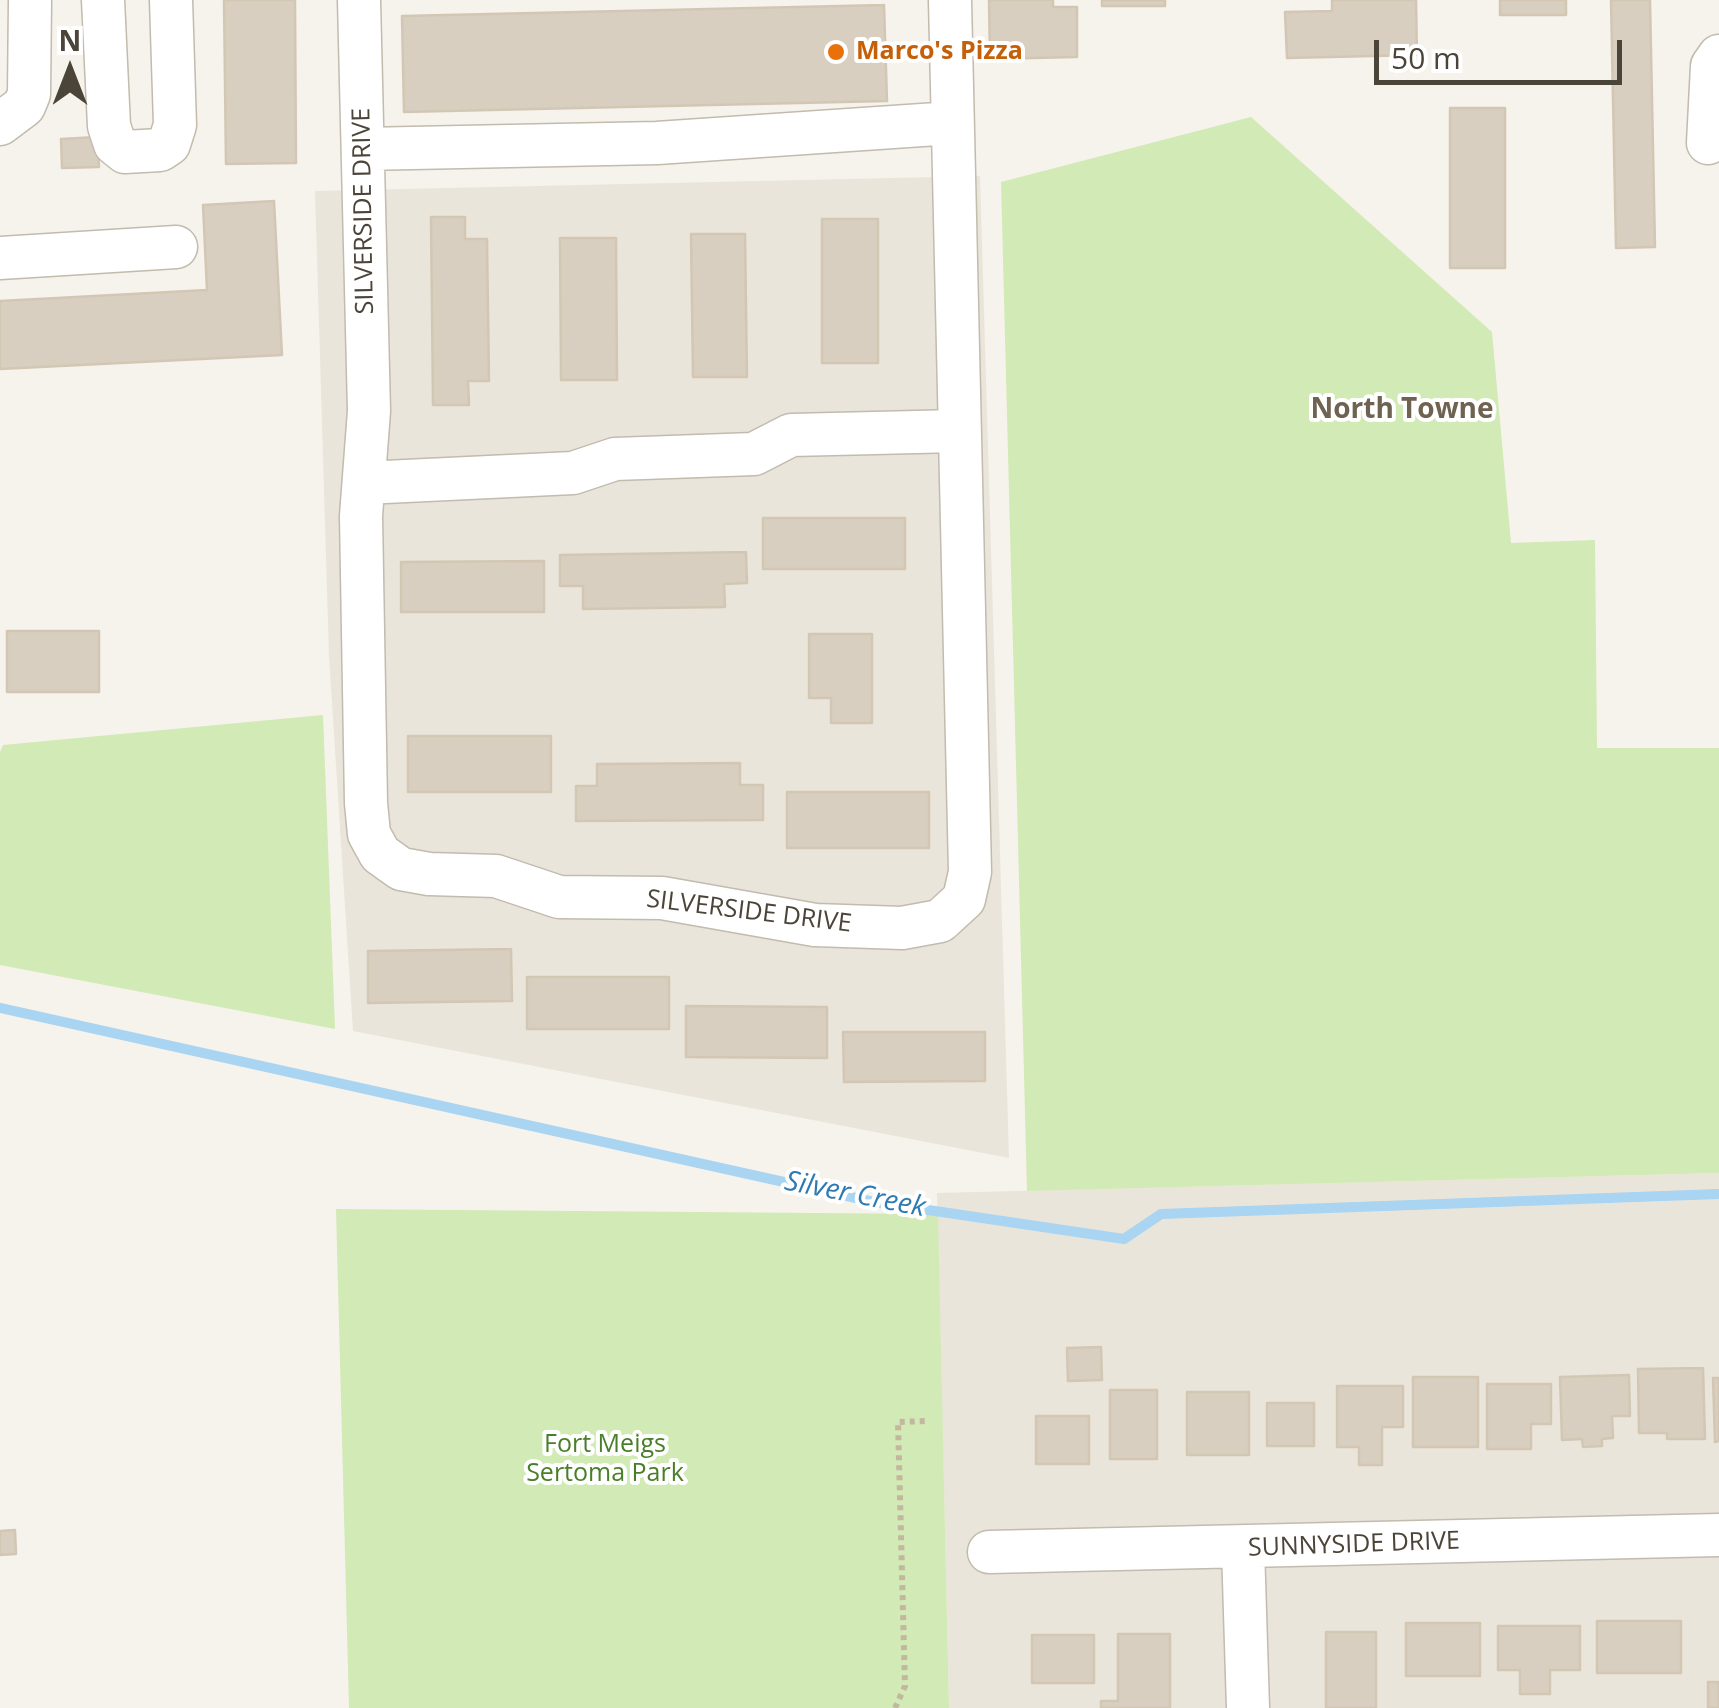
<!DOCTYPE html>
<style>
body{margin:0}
#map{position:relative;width:1719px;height:1708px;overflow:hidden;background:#f6f3ec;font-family:"Open Sans",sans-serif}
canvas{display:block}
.north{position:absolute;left:20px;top:20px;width:100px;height:100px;-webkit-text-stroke:8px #fff;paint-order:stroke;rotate:0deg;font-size:28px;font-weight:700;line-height:40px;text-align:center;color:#4b4439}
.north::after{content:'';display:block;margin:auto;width:35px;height:45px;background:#4b4439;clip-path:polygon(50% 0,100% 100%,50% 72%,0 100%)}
.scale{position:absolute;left:1374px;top:40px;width:248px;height:45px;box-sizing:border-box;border:5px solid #4b4439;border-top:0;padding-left:12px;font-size:30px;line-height:35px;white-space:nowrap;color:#4b4439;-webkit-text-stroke:8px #fff;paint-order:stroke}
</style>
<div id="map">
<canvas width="1719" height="1708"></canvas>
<div class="north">N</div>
<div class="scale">50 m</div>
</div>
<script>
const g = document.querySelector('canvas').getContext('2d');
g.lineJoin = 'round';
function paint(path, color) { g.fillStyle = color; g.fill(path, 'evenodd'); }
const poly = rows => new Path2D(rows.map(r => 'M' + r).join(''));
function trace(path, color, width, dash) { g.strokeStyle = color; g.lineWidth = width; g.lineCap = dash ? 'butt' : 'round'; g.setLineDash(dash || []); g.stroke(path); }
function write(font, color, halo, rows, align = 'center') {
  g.font = font + ' "Open Sans",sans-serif'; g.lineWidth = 8; g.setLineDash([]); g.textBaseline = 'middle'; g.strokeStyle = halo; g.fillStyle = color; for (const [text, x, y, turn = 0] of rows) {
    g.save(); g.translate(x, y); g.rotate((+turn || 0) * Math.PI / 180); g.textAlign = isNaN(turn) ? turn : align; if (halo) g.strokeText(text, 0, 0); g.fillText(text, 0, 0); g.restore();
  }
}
paint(poly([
 [980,176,1009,1158,353,1031,329,656,315,191],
 [1719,1173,1719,1708,949,1708,937,1193]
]), '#eae5da');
paint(poly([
 [1251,117,1492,332,1511,543,1595,540,1597,748,1719,748,1719,1173,1027,1191,1001,182],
 [323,715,335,1029,0,965,0,752,3,745],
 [336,1209,938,1214,949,1708,349,1708]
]), '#d2eab5');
trace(poly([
 [0,1008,874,1202,1124,1239,1161,1214,1719,1194]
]), '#a9d4f2', 10);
const building = poly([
 [224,0,295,0,296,163,226,164,224,0],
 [989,0,1053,0,1053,7,1077,7,1077,57,990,59,989,0],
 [1102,0,1165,0,1165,6,1102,6,1102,0],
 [1332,0,1416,0,1417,55,1287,58,1285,12,1332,11,1332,0],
 [1500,0,1566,0,1566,15,1500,15,1500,0],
 [1611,0,1650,0,1655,247,1616,248,1611,0],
 [884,5,887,101,404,112,402,16,884,5],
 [1450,108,1505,108,1505,268,1450,268,1450,108],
 [97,137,99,167,62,168,61,139,97,137],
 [274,201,282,355,0,369,0,301,207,290,203,205,274,201],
 [431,217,465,217,465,239,487,239,489,381,468,381,469,405,433,405,431,217],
 [822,219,878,219,878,363,822,363,822,219],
 [691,234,745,234,747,377,693,377,691,234],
 [560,238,616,238,617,380,561,380,560,238],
 [763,518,905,518,905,569,763,569,763,518],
 [746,552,747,583,724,584,725,607,583,609,583,586,560,586,560,555,746,552],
 [544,561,544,612,401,612,401,562,544,561],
 [7,631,99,631,99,692,7,692,7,631],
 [809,634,872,634,872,723,831,723,831,698,809,698,809,634],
 [408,736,551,736,551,792,408,792,408,736],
 [740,763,740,785,763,785,763,820,576,821,576,786,597,786,597,764,740,763],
 [787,792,929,792,929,848,787,848,787,792],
 [511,949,512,1001,368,1003,368,951,511,949],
 [527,977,669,977,669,1029,527,1029,527,977],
 [686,1006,827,1007,827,1058,686,1057,686,1006],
 [843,1032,985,1032,985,1081,844,1082,843,1032],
 [1101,1347,1102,1380,1068,1381,1067,1348,1101,1347],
 [1703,1368,1705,1439,1667,1439,1667,1433,1639,1433,1638,1369,1703,1368],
 [1629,1375,1630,1416,1612,1416,1613,1438,1602,1439,1602,1446,1583,1447,1582,1439,1562,1440,1560,1377,1629,1375],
 [1413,1377,1478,1377,1478,1447,1413,1447,1413,1377],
 [1713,1378,1719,1378,1719,1441,1715,1442,1713,1378],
 [1487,1384,1551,1384,1551,1424,1531,1424,1531,1449,1487,1449,1487,1384],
 [1337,1386,1403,1386,1403,1427,1382,1427,1382,1465,1359,1465,1359,1447,1337,1447,1337,1386],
 [1110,1390,1157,1390,1157,1459,1110,1459,1110,1390],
 [1187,1392,1249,1392,1249,1455,1187,1455,1187,1392],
 [1267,1403,1314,1403,1314,1446,1267,1446,1267,1403],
 [1036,1416,1089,1416,1089,1464,1036,1464,1036,1416],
 [15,1530,16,1554,0,1555,0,1531,15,1530],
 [1597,1621,1681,1621,1681,1673,1597,1673,1597,1621],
 [1406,1623,1480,1623,1480,1676,1406,1676,1406,1623],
 [1498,1626,1580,1626,1580,1670,1550,1670,1550,1694,1520,1694,1520,1670,1498,1670,1498,1626],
 [1326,1632,1376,1632,1376,1708,1326,1708,1326,1632],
 [1118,1634,1170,1634,1170,1708,1101,1708,1101,1701,1118,1701,1118,1634],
 [1032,1635,1094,1635,1094,1683,1032,1683,1032,1635],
 [1708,1682,1719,1682,1719,1708,1708,1708,1708,1682]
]);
paint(building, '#d8cfc1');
trace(building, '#d3c7b4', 2.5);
const minor = poly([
 [103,0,109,126,115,144,125,152,160,150,169,144,175,125,171,0],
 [359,0,369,411,361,516,366,803,369,834,380,854,401,869,429,874,496,876,559,897,662,898,815,925,902,928,940,921,964,899,970,872,950,0],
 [0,124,24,106,29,94,30,0],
 [1708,143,1712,66,1719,56],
 [363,149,657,143,952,123],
 [0,258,176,247],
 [364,483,573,473,615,459,754,454,791,435,958,431],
 [1243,1548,1248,1708],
 [989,1552,1719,1535]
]);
trace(minor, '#c2bbae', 45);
trace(poly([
 [895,1708,905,1686,898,1422,927,1421]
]), '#c4b79f', 6, [5, 5]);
trace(minor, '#fff', 42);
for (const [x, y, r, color] of [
 [836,52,10,"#e8710a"]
]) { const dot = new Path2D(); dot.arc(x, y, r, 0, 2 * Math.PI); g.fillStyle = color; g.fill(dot); trace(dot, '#fff', 4); }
write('bold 25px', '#c56008', '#fff', [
 ["Marco's Pizza",856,52]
], 'left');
write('25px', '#4b4439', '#fff', [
 ["SILVERSIDE DRIVE",364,211,-91],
 ["SILVERSIDE DRIVE",749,912,7],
 ["SUNNYSIDE DRIVE",1354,1545,-2]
]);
write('25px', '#4a7f2a', '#fff', [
 ["Fort Meigs",605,1445],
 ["Sertoma Park",605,1474]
]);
write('bold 28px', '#6e6250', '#fff', [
 ["North Towne",1402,410]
]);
write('italic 28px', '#2e7ab2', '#fff', [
 ["Silver Creek",855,1195,11]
]);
</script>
